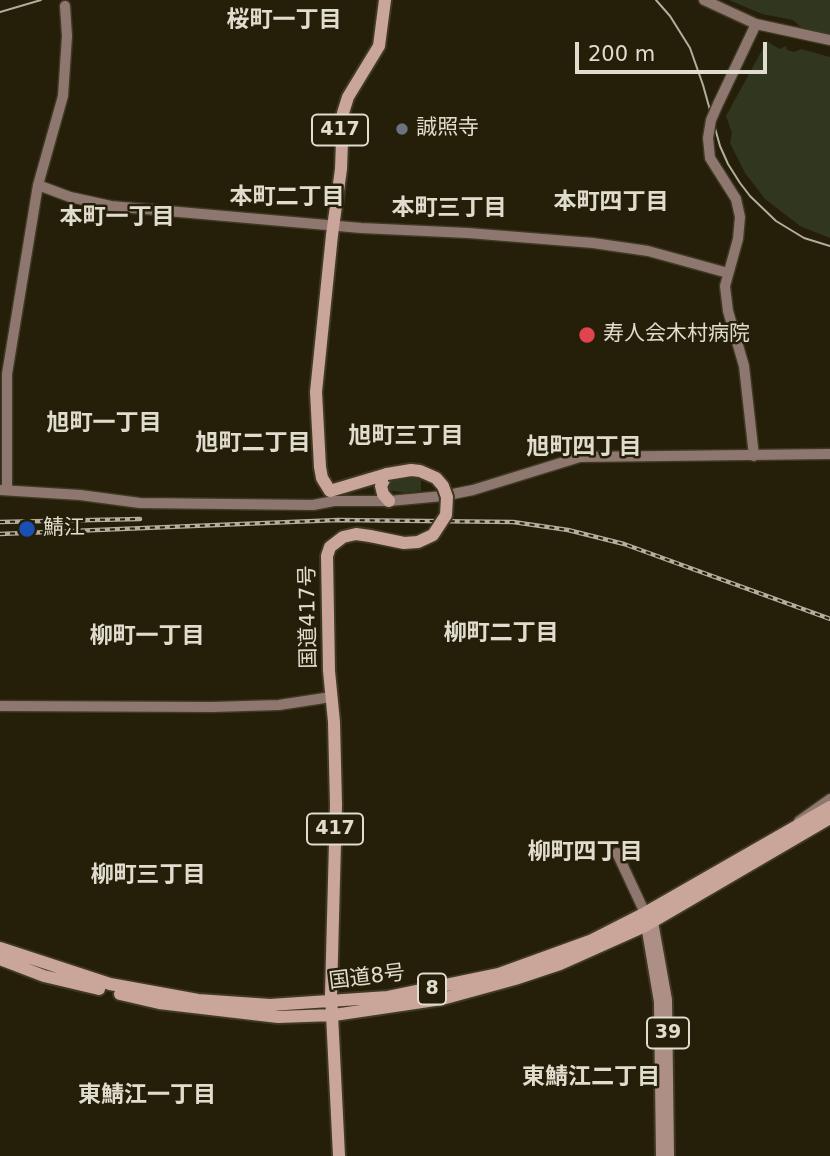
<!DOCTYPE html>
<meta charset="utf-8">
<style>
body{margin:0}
#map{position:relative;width:830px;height:1156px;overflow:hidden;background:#251e08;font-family:"DejaVu Sans",sans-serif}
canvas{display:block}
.scale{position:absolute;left:575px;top:42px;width:192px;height:32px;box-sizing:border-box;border:4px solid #e0dcce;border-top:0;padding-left:9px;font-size:21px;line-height:24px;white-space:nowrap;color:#e0dcce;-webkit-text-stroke:5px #251e08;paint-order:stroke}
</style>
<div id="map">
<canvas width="830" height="1156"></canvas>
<div class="scale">200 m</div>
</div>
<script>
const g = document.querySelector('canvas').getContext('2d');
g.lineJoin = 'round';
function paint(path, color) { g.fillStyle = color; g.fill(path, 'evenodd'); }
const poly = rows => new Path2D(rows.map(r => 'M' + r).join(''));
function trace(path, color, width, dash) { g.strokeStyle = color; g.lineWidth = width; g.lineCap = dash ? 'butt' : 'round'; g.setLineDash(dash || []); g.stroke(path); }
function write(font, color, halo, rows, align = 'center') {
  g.font = font + ' "DejaVu Sans","Noto Sans JP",sans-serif'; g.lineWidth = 5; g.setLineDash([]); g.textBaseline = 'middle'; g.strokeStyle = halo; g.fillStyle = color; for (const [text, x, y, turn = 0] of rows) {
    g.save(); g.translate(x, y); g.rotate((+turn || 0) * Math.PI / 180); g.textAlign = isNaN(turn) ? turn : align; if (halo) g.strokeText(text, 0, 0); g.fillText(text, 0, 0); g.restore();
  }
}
paint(poly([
 [729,0,830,0,830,34,804,30,793,20,762,14],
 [767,41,779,49,786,46,787,50,794,52,801,49,830,57,830,238,800,226,765,199,745,173,730,143,732,133,726,116],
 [416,477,421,480,421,491,405,493,388,490,386,482]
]), '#31371f');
const secondary = poly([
 [704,0,756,24,830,40],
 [718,104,756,24],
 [38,185,70,197,111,206,361,228,468,233,593,243,648,251,728,273],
 [736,199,740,217,738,239,725,286,728,311,744,366,754,456],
 [0,490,80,495,140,503,313,505,334,501,389,501,443,496,473,490,580,457,830,454],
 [7,490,7,374,38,185,63,96,67,36,65,6],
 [0,706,212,707,279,705,331,697],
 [799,821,830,799],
 [617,853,645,913]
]);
const primary = poly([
 [649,918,653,922,667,1000,669,1156],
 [645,919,659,1002,661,1156]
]);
const highway = poly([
 [385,0,379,46,348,97,343,113,341,169,332,235,316,392,320,467,322,478,330,491,387,474],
 [387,474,381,486,383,494,389,501],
 [0,948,110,984,198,1000,270,1005,388,997,499,974,590,941,645,913,830,807],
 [0,959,44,976,99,989],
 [120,994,159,1003,278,1017,334,1015,442,999,515,979,560,964,645,926,830,818],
 [339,1156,331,994,336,805,334,722,329,671,327,556,330,547,343,537,356,534,370,536]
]);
trace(secondary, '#3f3924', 13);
trace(primary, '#3f3924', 14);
trace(highway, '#3f3924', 16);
trace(secondary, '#8e776f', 10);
trace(primary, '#ad8f85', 10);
trace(highway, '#c9a59a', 12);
trace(poly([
 [656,0,670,16,690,48,703,85,720,146,728,164,740,183,750,196,776,221,804,238,830,246],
 [0,12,41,0]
]), '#b3ae9e', 2);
const rail = poly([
 [0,522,140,519],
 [0,534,338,520,513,522,568,530,624,544,830,619]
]);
trace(rail, '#b3ae9e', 4.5);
trace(rail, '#251e08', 2, [5]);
const secondaryBridge = poly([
 [718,104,711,120,708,138,710,158,736,199]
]);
const highwayBridge = poly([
 [370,536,404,543,418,542,433,535,446,515,447,497,443,486,436,478,420,471,411,470,387,474]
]);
trace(secondaryBridge, '#3f3924', 13, []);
trace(highwayBridge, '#3f3924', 16, []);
trace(secondaryBridge, '#8e776f', 10);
trace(highwayBridge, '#c9a59a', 12);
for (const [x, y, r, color] of [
 [402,129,7,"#6b7280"],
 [587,335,9,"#e0444e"],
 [27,529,9,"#1a4fb4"]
]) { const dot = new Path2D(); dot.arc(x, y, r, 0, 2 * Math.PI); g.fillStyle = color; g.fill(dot); trace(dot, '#251e08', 2.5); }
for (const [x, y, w] of [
 [340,130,56],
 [335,829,56],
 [432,989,28],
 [668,1033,42]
]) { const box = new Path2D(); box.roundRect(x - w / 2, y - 15.5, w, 31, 5); g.fillStyle = '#251e08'; g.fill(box); trace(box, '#e0dcce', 2); }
write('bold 19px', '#e0dcce', null, [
 ["417",340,130],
 ["417",335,829],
 ["8",432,989],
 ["39",668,1033]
]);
write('21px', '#e0dcce', '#251e08', [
 ["誠照寺",416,129],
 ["寿人会木村病院",603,335],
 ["鯖江",43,529]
], 'left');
write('21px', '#e0dcce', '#251e08', [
 ["国道417号",309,617,-91],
 ["国道8号",367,978,-7]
]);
write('bold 23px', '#e0dcce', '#251e08', [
 ["桜町一丁目",284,21],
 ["本町二丁目",287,198],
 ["本町四丁目",611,203],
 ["本町三丁目",449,209],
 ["本町一丁目",117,218],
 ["旭町一丁目",104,424],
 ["旭町三丁目",406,437],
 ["旭町二丁目",253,444],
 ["旭町四丁目",584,448],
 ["柳町二丁目",501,634],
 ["柳町一丁目",147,637],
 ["柳町四丁目",585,853],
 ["柳町三丁目",148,876],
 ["東鯖江二丁目",591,1078],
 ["東鯖江一丁目",147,1096]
]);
</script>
